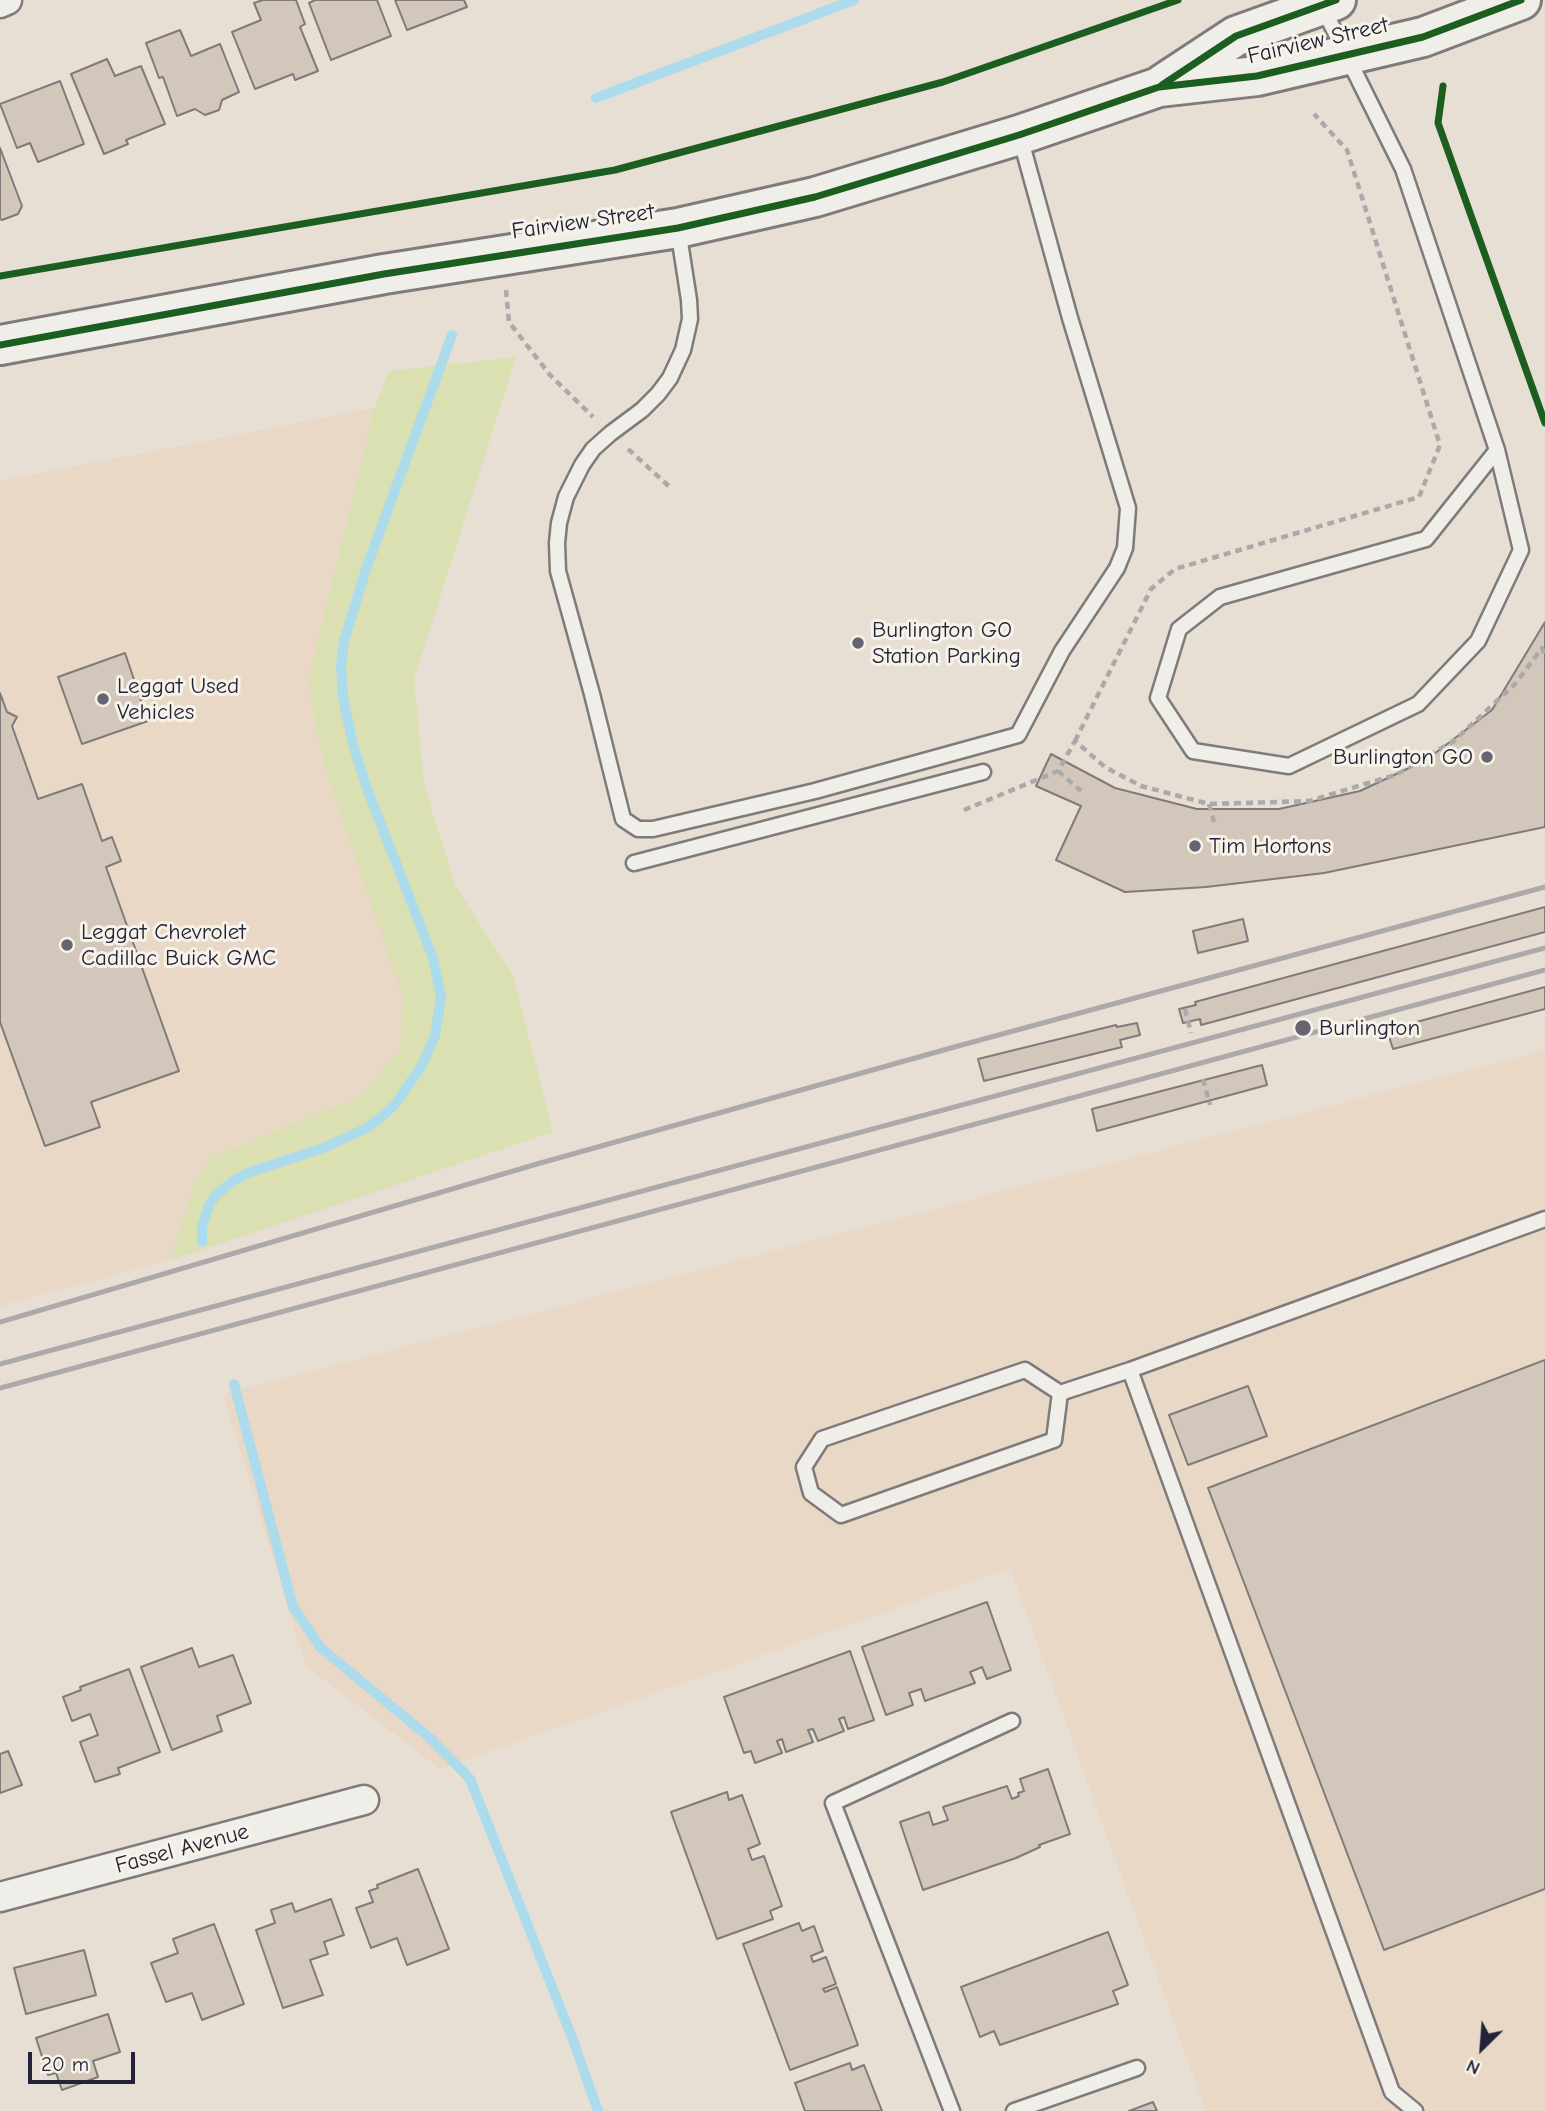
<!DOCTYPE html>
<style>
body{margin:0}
#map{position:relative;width:1545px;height:2111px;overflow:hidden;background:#e7dfd4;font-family:"Comic Neue",sans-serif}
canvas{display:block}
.north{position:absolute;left:1447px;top:2013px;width:70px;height:70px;-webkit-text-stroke:5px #f7f3e8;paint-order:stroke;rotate:205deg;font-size:19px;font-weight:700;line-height:28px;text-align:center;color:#22223b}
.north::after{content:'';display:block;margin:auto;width:24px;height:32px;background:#22223b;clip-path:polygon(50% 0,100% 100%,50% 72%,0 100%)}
.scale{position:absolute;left:28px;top:2052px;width:107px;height:32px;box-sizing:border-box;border:4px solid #22223b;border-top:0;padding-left:9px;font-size:21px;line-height:24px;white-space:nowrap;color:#22223b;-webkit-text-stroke:5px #f7f3e8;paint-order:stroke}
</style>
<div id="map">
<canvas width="1545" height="2111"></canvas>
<div class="north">N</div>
<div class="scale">20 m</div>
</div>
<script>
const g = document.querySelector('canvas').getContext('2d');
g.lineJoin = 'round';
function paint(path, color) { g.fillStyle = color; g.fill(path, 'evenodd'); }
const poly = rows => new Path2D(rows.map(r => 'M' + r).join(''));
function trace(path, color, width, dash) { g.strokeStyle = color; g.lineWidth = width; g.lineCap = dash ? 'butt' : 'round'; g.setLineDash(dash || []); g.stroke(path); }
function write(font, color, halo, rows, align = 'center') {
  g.font = font + ' "Comic Neue",sans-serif'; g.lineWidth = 6; g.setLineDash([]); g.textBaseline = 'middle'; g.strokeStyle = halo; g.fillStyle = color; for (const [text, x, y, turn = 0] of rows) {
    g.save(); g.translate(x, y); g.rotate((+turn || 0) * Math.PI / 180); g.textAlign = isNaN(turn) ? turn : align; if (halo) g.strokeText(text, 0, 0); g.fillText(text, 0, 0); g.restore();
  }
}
paint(poly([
 [374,408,308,684,324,765,404,996,401,1045,365,1094,208,1159,192,1189,171,1260,0,1306,0,481],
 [1545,1050,1545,2111,1206,2111,1010,1568,440,1769,306,1666,223,1394]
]), '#e8d8c5');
paint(poly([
 [516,357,414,680,424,785,456,887,513,975,553,1132,171,1260,192,1189,208,1159,365,1094,401,1045,403,996,324,765,308,684,374,408,389,371]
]), '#dae0b1');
trace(poly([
 [596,98,854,0],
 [202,1242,202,1227,209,1205,216,1195,233,1181,250,1172,323,1148,365,1129,380,1118,395,1104,421,1067,435,1036,441,996,433,958,366,786,353,744,343,698,341,665,344,641,366,569,452,335],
 [234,1384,293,1607,321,1648,430,1738,470,1779,573,2040,598,2111]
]), '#acdceb', 10);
const building = poly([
 [263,0,296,0,305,24,300,27,318,71,295,80,293,74,255,89,232,32,261,20,254,3,263,0],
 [315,0,377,0,391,36,331,60,309,3,315,0],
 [395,0,464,0,467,7,407,30,395,0],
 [180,30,191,56,220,44,239,92,222,100,219,110,205,115,195,109,177,116,163,77,159,78,146,43,180,30],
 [107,59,115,76,141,66,165,124,126,140,128,144,104,154,71,74,107,59],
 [60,81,84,144,38,162,30,143,17,148,0,104,60,81],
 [0,148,22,206,18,214,2,220,0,219,0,148],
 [1545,622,1545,827,1324,873,1206,887,1125,892,1056,860,1081,806,1036,786,1051,754,1115,788,1197,809,1279,809,1360,791,1426,760,1492,710,1545,622],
 [125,653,148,721,82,744,58,677,125,653],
 [0,693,7,712,17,717,12,726,38,799,82,784,102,841,112,837,121,861,106,867,179,1071,91,1102,100,1127,45,1146,0,1022,0,693],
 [1545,907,1545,932,1201,1025,1200,1019,1183,1023,1179,1009,1196,1005,1195,1002,1545,907],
 [1243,919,1248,941,1198,953,1193,931,1243,919],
 [1545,987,1545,1009,1393,1049,1387,1030,1545,987],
 [1137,1023,1140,1035,1120,1040,1122,1047,984,1081,978,1059,1116,1025,1117,1027,1137,1023],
 [1262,1065,1267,1085,1097,1131,1092,1109,1262,1065],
 [1545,1360,1545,1889,1384,1950,1208,1488,1545,1360],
 [1248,1386,1267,1436,1188,1465,1169,1415,1248,1386],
 [987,1602,1011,1670,987,1679,982,1667,970,1672,975,1683,925,1701,921,1689,909,1693,913,1705,886,1715,862,1647,987,1602],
 [192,1648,199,1667,233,1655,251,1703,217,1716,222,1731,172,1750,141,1667,192,1648],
 [850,1651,874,1720,848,1729,844,1717,839,1719,844,1731,818,1741,813,1729,808,1730,813,1742,786,1752,782,1739,777,1741,782,1753,755,1763,751,1751,744,1753,724,1697,850,1651],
 [129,1669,160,1752,118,1768,120,1774,95,1782,80,1742,98,1735,90,1714,72,1721,63,1697,81,1690,80,1687,129,1669],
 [8,1751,22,1785,0,1793,0,1754,8,1751],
 [1048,1769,1070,1834,1039,1845,1040,1847,1016,1858,923,1890,900,1822,929,1812,933,1825,948,1820,943,1807,1007,1786,1012,1799,1019,1796,1018,1793,1024,1791,1020,1779,1048,1769],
 [727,1792,729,1800,742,1795,760,1844,748,1849,752,1860,764,1856,782,1906,770,1911,773,1919,717,1939,671,1812,727,1792],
 [418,1869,449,1949,407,1965,397,1938,371,1948,356,1908,373,1902,369,1891,378,1888,377,1885,418,1869],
 [331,1899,344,1935,324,1942,328,1954,310,1960,323,1995,283,2008,256,1930,275,1923,271,1910,292,1903,295,1912,331,1899],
 [799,1923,802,1931,814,1926,823,1951,811,1956,813,1962,826,1957,836,1984,823,1989,825,1992,837,1987,858,2045,790,2070,743,1944,799,1923],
 [214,1924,244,2004,202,2020,192,1993,166,2002,151,1963,178,1953,173,1939,214,1924],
 [1108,1932,1128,1985,1113,1991,1118,2004,1000,2045,994,2031,980,2037,961,1987,1108,1932],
 [84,1950,96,1995,26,2014,14,1968,84,1950],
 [108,2014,120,2052,93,2061,98,2077,62,2090,56,2073,48,2075,36,2038,108,2014],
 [850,2063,852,2070,864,2065,882,2111,805,2111,795,2083,850,2063],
 [1153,2102,1157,2111,1129,2111,1153,2102]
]);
paint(building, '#d3c7bb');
trace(building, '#7f7b7b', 2);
const lane = poly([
 [1322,6,1403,169,1497,450,1521,550,1478,641,1418,704,1289,766,1193,751,1158,698,1179,629,1220,597,1426,539,1497,450],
 [678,229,689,300,690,319,683,350,670,378,658,394,642,410,611,433,593,449,582,465,566,497,559,523,557,543,558,571,592,694,623,819,638,829,653,829,815,791,1018,735,1062,651,1117,568,1125,548,1128,508,1070,318,1020,137],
 [634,863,983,772],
 [1025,1370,1060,1393,1054,1440,841,1515,811,1493,804,1467,822,1439,1025,1370],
 [1130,1370,1392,2092,1415,2111],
 [1060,1393,1130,1370,1545,1219],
 [952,2111,833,1803,1012,1721],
 [1014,2111,1137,2068]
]);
const street = poly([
 [0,3,7,0],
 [0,1897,364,1800]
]);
const secondary = poly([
 [1163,84,1236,36,1336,0],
 [0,345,384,274,678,228,815,197,1019,135,1159,87,1257,76,1423,37,1521,0]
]);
trace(lane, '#7f7b7b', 19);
trace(street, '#7f7b7b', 33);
trace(secondary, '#7f7b7b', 44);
trace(poly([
 [506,290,509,322,550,375,593,417],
 [628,449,672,489],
 [1075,741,1151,589,1175,569,1419,497,1440,445,1347,150,1314,114],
 [1058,771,1081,791],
 [1209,804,1214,822],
 [964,810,1058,771,1075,741,1105,767,1141,786,1209,804,1309,801,1395,775,1454,741,1515,684,1542,648,1545,658],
 [1185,1009,1191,1033],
 [1203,1079,1210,1105]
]), '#aca9aa', 4.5, [7, 5]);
trace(lane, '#f0eee9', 14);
trace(street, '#f0eee9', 28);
trace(secondary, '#f0eee9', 38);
trace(poly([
 [0,1322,537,1164,958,1046,1545,887],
 [0,1364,1545,948],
 [0,1388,1545,970]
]), '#aca9aa', 5);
trace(poly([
 [1162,85,1236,36,1336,0],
 [1443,86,1438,123,1545,423],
 [0,276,615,170,943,82,1178,0],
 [0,345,384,274,678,228,815,197,1019,135,1159,87,1257,76,1423,37,1521,0]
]), '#1b5e20', 7);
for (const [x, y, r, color] of [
 [858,643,7,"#676471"],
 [103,699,7,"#676471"],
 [1487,757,7,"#676471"],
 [1195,846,7,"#676471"],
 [67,945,7,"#676471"],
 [1303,1028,9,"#676471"]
]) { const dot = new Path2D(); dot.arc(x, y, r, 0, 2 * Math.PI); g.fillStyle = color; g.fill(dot); trace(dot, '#f7f3e8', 2.5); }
write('23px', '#22223b', '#f7f3e8', [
 ["Fairview Street",1318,41,-13],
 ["Fairview Street",583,222,-8],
 ["Fassel Avenue",182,1849,-15]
]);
write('23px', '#22223b', '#f7f3e8', [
 ["Burlington GO",872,630],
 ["Station Parking",872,656],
 ["Leggat Used",117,686],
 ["Vehicles",117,712],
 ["Burlington GO",1473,757,"right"],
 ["Tim Hortons",1209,846],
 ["Leggat Chevrolet",81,932],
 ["Cadillac Buick GMC",81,958],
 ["Burlington",1319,1028]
], 'left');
</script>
